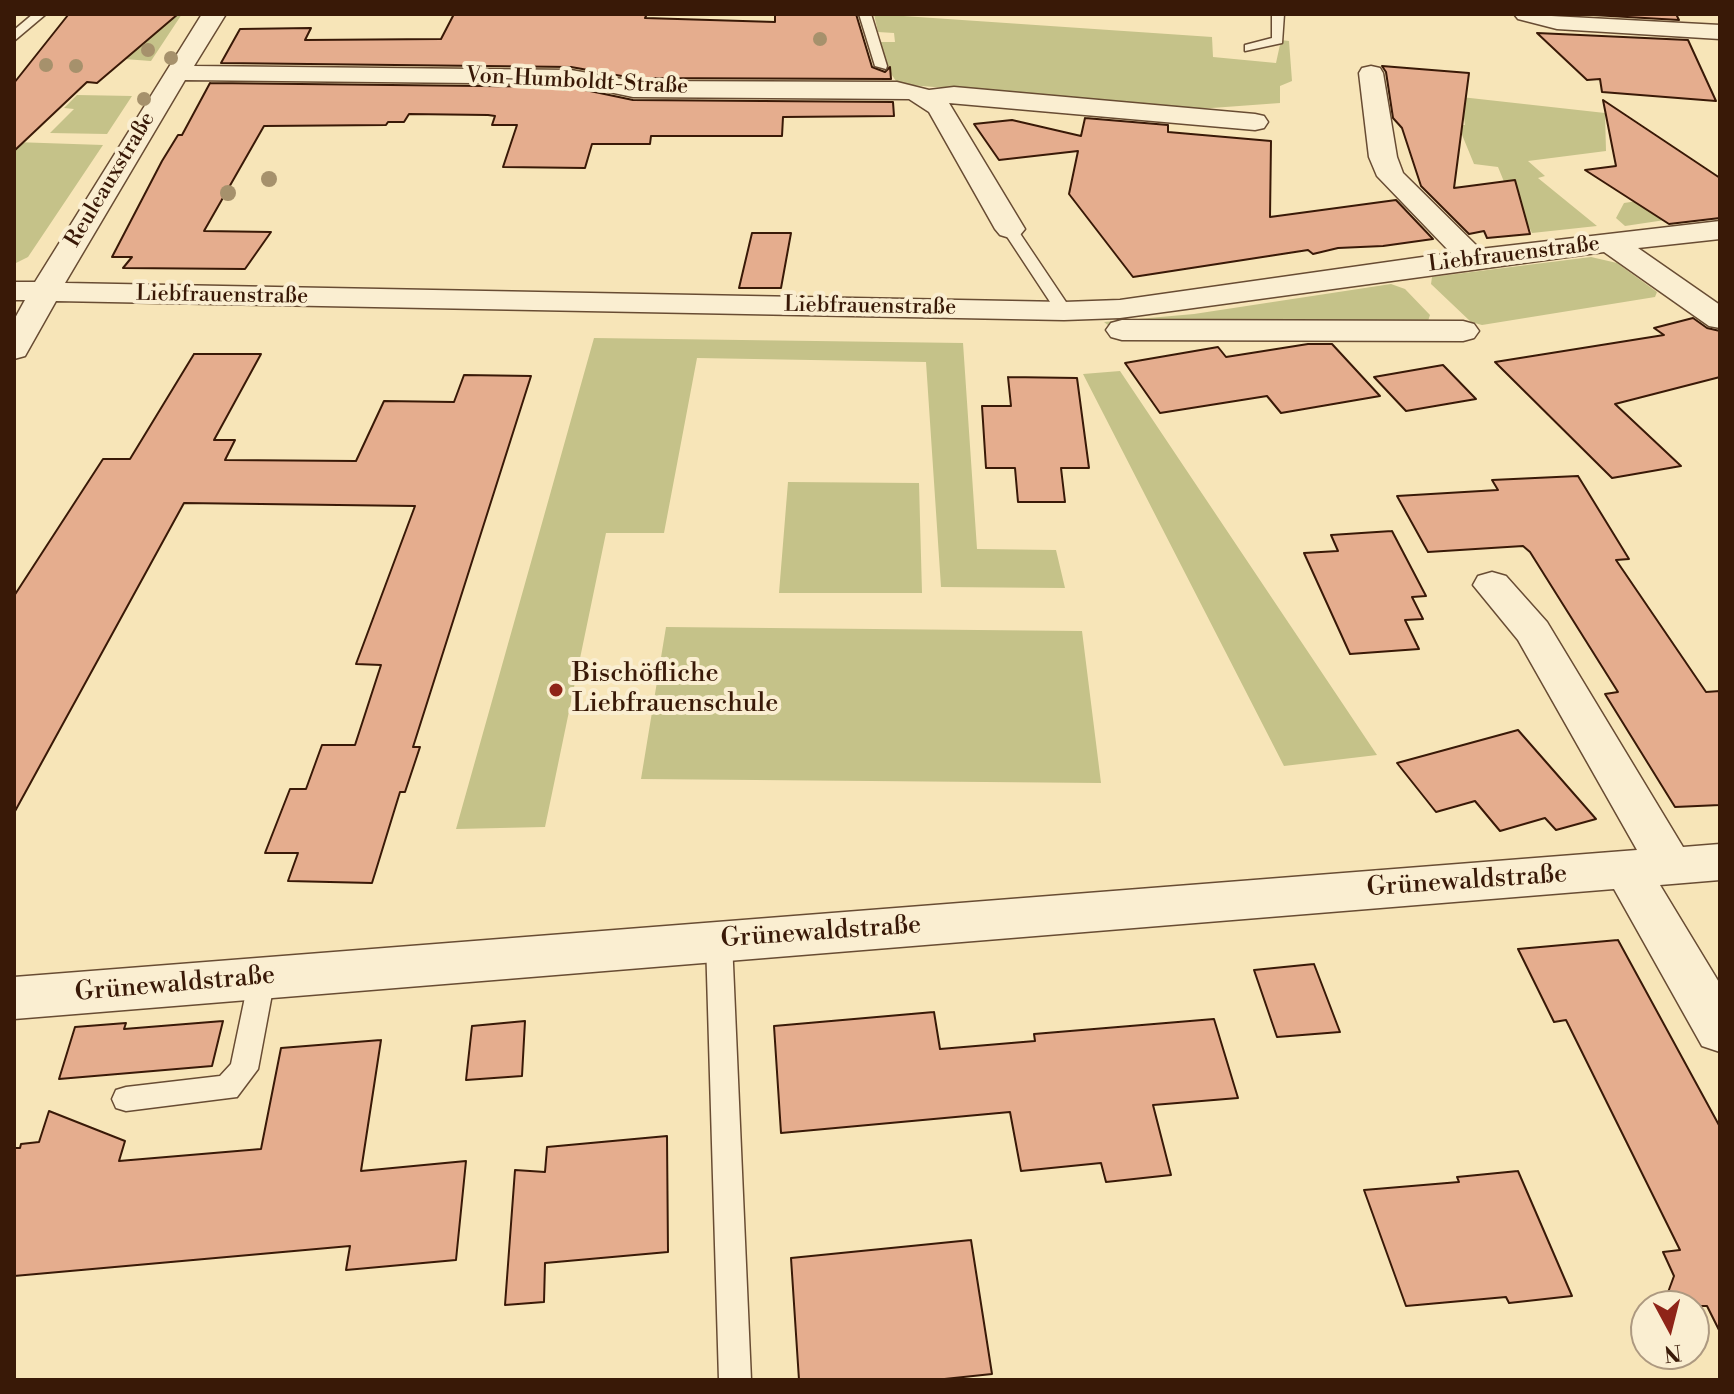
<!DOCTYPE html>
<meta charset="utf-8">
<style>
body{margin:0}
#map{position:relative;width:1734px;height:1394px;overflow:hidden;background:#f7e5b8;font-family:"Libre Bodoni",serif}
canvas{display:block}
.frame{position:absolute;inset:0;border:16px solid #391907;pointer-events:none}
.north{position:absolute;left:1630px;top:1290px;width:80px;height:80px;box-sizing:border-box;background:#faeed1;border:2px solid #ad9980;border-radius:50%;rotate:173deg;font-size:22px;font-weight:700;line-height:32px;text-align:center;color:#391907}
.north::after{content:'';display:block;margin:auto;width:28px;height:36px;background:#8f2418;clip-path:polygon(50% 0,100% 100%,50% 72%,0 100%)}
</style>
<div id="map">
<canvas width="1734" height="1394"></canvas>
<div class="frame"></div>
<div class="north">N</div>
</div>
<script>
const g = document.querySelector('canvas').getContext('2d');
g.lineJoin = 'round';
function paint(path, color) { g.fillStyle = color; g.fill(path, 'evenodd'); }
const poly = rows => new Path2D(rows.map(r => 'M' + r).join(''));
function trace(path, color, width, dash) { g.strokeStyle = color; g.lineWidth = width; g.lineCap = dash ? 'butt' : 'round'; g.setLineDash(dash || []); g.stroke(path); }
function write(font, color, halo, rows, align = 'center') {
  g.font = font + ' "Libre Bodoni",serif'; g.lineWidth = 8; g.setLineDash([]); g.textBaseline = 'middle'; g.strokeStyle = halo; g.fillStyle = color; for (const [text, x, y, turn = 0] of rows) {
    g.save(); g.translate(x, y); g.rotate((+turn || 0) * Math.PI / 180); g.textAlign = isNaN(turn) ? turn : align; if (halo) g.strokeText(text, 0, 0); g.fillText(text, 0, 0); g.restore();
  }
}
paint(poly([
 [131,14,182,14,151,61,84,56],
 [874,14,1212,37,1213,57,1276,63,1281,40,1289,41,1292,81,1280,86,1280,103,1198,109,898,84,885,65,878,42,895,42,894,33,878,32],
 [77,95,132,96,107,134,50,133,74,109,64,108],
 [1461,97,1605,113,1606,151,1528,161,1545,176,1538,178,1597,226,1532,233,1528,225,1512,224,1507,189,1498,167,1474,164,1458,125,1465,125],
 [14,142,103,145,28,257,14,264],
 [1658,198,1685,217,1625,226,1616,218,1624,203],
 [1591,257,1617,263,1657,292,1655,297,1482,325,1471,322,1431,284,1432,277],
 [1391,284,1405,289,1430,315,1427,324,1109,326,1104,322,1194,314],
 [594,338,963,343,977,549,1056,550,1065,588,941,587,926,362,697,358,664,533,606,533,545,827,456,829],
 [1120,371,1377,755,1284,766,1083,374],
 [788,482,919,483,922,593,779,593],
 [666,627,1082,631,1101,783,641,779]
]), '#c5c289');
const building = poly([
 [178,14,97,83,87,82,14,151,14,83,68,15,178,14],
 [454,14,647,14,645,18,775,22,775,14,856,14,872,67,885,72,890,67,891,79,633,78,571,67,221,63,240,29,311,28,305,40,441,39,454,14],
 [1576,14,1676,14,1679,20,1576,14],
 [1537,33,1688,40,1716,101,1602,92,1600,79,1587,80,1537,33],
 [1382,66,1469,73,1454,188,1515,180,1530,234,1487,238,1484,231,1469,234,1421,186,1402,128,1393,118,1386,72,1382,66],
 [210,83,571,87,633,100,893,102,894,116,783,117,782,136,651,136,650,144,592,144,585,168,503,167,517,125,492,125,495,116,488,115,409,114,404,122,388,122,386,125,264,126,204,231,271,232,245,269,123,268,132,257,112,257,162,161,178,135,182,135,210,83],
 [1603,100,1720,178,1720,218,1669,224,1585,170,1616,166,1603,100],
 [1085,118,1168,125,1168,132,1271,141,1270,217,1396,200,1433,239,1383,246,1338,248,1313,254,1308,250,1133,277,1069,194,1078,151,999,160,974,124,1012,120,1081,136,1085,118],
 [752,233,791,233,781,288,739,288,752,233],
 [1693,318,1707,328,1720,331,1720,377,1615,404,1681,466,1612,478,1495,362,1664,335,1654,328,1693,318],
 [1308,344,1332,344,1380,396,1281,413,1267,396,1160,413,1125,363,1218,347,1226,357,1308,344],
 [194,354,261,354,214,440,235,440,225,460,356,461,384,401,454,402,464,375,531,376,413,747,420,747,405,792,400,792,372,883,288,881,298,853,265,853,290,789,306,789,322,745,355,745,381,665,356,664,415,506,184,503,14,813,14,596,103,459,130,459,194,354],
 [1443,365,1476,399,1406,411,1374,377,1443,365],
 [1008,377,1077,378,1089,468,1061,468,1065,502,1018,502,1015,468,986,468,982,406,1011,406,1008,377],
 [1578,476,1629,559,1616,560,1706,692,1720,691,1720,805,1675,807,1605,694,1618,692,1530,552,1523,546,1428,552,1397,496,1498,490,1492,480,1578,476],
 [1392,531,1426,596,1412,597,1423,619,1405,620,1419,649,1350,654,1304,553,1338,551,1331,535,1392,531],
 [1518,730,1596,819,1556,830,1545,818,1500,831,1475,801,1436,812,1397,763,1518,730],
 [1618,940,1720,1127,1720,1332,1707,1306,1663,1306,1674,1276,1663,1252,1680,1250,1566,1020,1554,1022,1518,949,1618,940],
 [1314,964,1340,1032,1277,1037,1254,970,1314,964],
 [934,1012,940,1049,1035,1041,1034,1034,1214,1019,1238,1098,1153,1105,1171,1175,1106,1182,1101,1163,1021,1171,1010,1112,781,1133,774,1026,934,1012],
 [223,1021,212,1066,59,1079,75,1027,126,1023,124,1029,223,1021],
 [525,1021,522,1076,466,1080,472,1026,525,1021],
 [381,1040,361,1171,466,1161,456,1260,346,1270,350,1246,14,1276,14,1148,20,1148,21,1144,39,1142,49,1111,125,1141,119,1161,261,1149,281,1048,381,1040],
 [667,1136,668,1252,545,1263,544,1302,505,1305,515,1170,545,1172,547,1147,667,1136],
 [1518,1171,1572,1296,1509,1303,1506,1297,1406,1306,1364,1190,1459,1182,1457,1177,1518,1171],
 [971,1240,992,1374,935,1380,799,1380,791,1258,971,1240]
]);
paint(building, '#e5ad8e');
trace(building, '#391907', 2);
const lane = poly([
 [33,14,46,14,14,41,14,30,33,14],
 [859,14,871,14,887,66,886,69,875,66,859,14],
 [1272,14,1284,14,1282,43,1245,51,1245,45,1272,38,1272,14],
 [1010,224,1015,226,1072,311,1070,314,1064,316,1056,311,1002,229,1010,224],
 [719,931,728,934,732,941,751,1380,719,1380,706,941,710,934,719,931],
 [262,967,271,970,275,978,258,1069,237,1097,126,1111,116,1108,112,1099,116,1090,126,1087,220,1076,231,1064,249,978,253,970,262,967]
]);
const street = poly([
 [202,14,226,14,194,66,571,70,633,81,897,82,929,90,954,87,1255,114,1264,116,1268,122,1264,128,1255,130,949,103,1025,229,1020,235,1010,238,1000,235,995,229,929,112,909,99,633,97,571,84,185,80,65,283,1064,302,1120,300,1451,253,1377,176,1369,157,1359,73,1362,68,1371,66,1380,68,1383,73,1397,157,1403,173,1480,249,1720,221,1720,239,1638,248,1720,305,1720,328,1709,326,1604,252,1120,318,1064,320,56,301,25,356,14,359,14,320,25,300,14,300,14,282,35,282,202,14],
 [1514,14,1720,25,1720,39,1557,29,1518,19,1514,14],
 [1122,320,1463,321,1474,324,1479,331,1474,338,1463,341,1122,340,1111,337,1106,330,1111,323,1122,320],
 [1492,572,1506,576,1547,622,1683,847,1720,844,1720,880,1660,885,1720,984,1720,1052,1702,1046,1614,889,14,1019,14,977,1637,850,1518,640,1473,585,1478,576,1492,572]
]);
trace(lane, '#684c33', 3);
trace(street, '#684c33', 3);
paint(lane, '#faeed1');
paint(street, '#faeed1');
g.fillStyle = '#a6916c';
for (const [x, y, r] of [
 [820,39,7],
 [148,50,7],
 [171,58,7],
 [46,65,7],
 [76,66,7],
 [564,84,7],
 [144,99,7],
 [269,179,8],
 [228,193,8]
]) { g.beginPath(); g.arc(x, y, r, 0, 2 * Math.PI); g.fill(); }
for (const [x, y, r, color] of [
 [556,690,8,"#8f2418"]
]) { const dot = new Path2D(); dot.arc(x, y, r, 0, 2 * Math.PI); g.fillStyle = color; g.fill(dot); trace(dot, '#faeed1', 3); }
write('22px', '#391907', '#faeed1', [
 ["Von-Humboldt-Straße",577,82,3],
 ["Reuleauxstraße",111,180,-59],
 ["Liebfrauenstraße",1514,255,-7],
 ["Liebfrauenstraße",222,296,1],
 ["Liebfrauenstraße",870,307,1]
]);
write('26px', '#391907', '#faeed1', [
 ["Bischöfliche",572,675],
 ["Liebfrauenschule",572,705]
], 'left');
write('26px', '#391907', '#faeed1', [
 ["Grünewaldstraße",1467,882,-4],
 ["Grünewaldstraße",821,933,-4],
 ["Grünewaldstraße",175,985,-5]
]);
</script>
